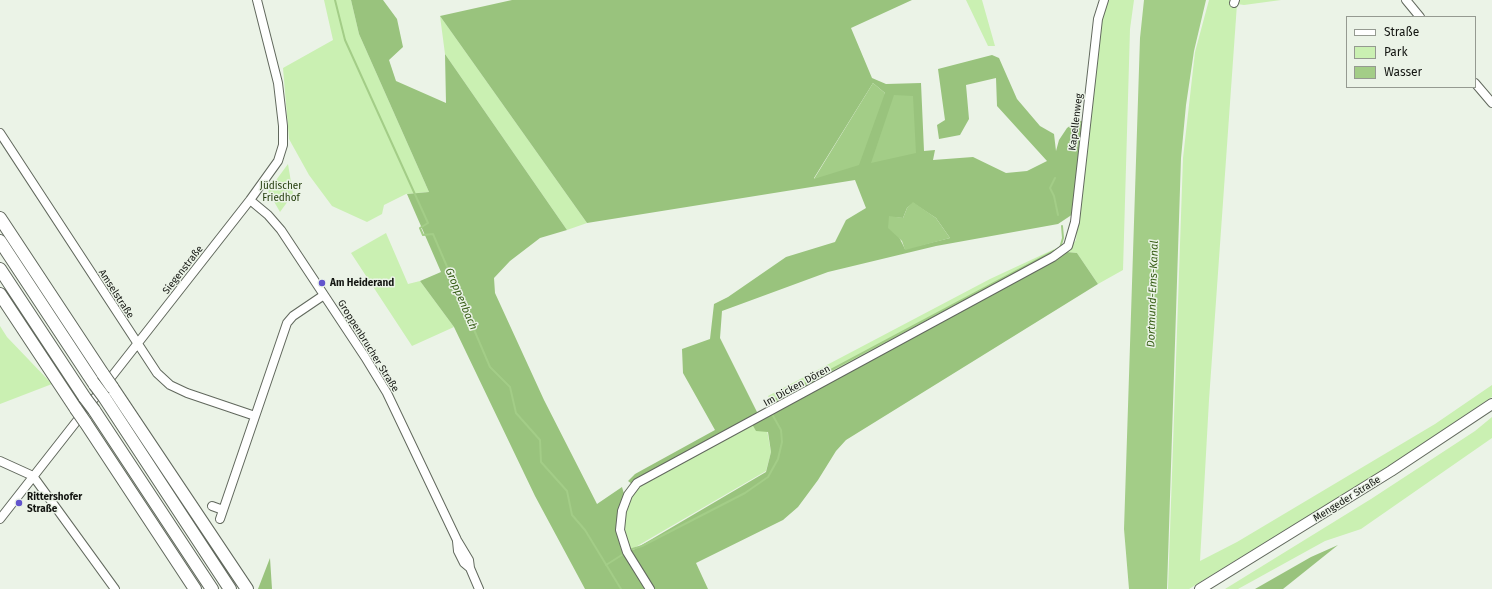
<!DOCTYPE html>
<meta charset="utf-8">
<style>
body{margin:0}
#map{position:relative;width:1492px;height:589px;overflow:hidden;background:#ebf3e7;font-family:"Fira Sans",sans-serif}
canvas{display:block}
.legend{position:absolute;left:1346px;top:16px;width:130px;height:72px;box-sizing:border-box;background:#ebf3e7;border:1px solid #959a91;margin:0;padding:5px 7px;list-style:none;font-size:12px;color:#131511}
.legend li{display:flex;align-items:center;gap:8px;height:20px}
.legend b{width:20px;border:1px solid #959a91}
</style>
<div id="map">
<canvas width="1492" height="589"></canvas>
<ul class="legend">
<li><b style="height:5px;background:#fff"></b>Straße</li>
<li><b style="height:11px;background:#caf0b2"></b>Park</li>
<li><b style="height:11px;background:#a3cd87"></b>Wasser</li>
</ul>
</div>
<script>
const g = document.querySelector('canvas').getContext('2d');
g.lineJoin = 'round';
function paint(path, color) { g.fillStyle = color; g.fill(path, 'evenodd'); }
const poly = rows => new Path2D(rows.map(r => 'M' + r).join(''));
function trace(path, color, width, dash) { g.strokeStyle = color; g.lineWidth = width; g.lineCap = dash ? 'butt' : 'round'; g.setLineDash(dash || []); g.stroke(path); }
function write(font, color, halo, rows, align = 'center') {
  g.font = font + ' "Fira Sans",sans-serif'; g.lineWidth = 3; g.setLineDash([]); g.textBaseline = 'middle'; g.strokeStyle = halo; g.fillStyle = color; for (const [text, x, y, turn = 0] of rows) {
    g.save(); g.translate(x, y); g.rotate((+turn || 0) * Math.PI / 180); g.textAlign = isNaN(turn) ? turn : align; if (halo) g.strokeText(text, 0, 0); g.fillText(text, 0, 0); g.restore();
  }
}
paint(poly([
 [324,0,351,0,359,34,429,192,406,194,384,205,382,214,367,222,332,206,309,175,289,139,283,68,333,40],
 [966,0,982,0,995,46,988,46],
 [1106,0,1134,0,1130,29,1123,270,1098,284,1077,253,1067,252,1076,240,1099,19],
 [1209,0,1281,0,1244,5,1237,4,1209,400,1200,561,1237,542,1435,424,1492,385,1492,397,1388,467,1189,589,1168,589,1183,158,1195,52],
 [440,16,587,223,567,230,445,54],
 [288,164,293,194,280,212,268,191],
 [386,233,408,284,420,281,454,327,412,346,351,253],
 [1061,246,1062,249,774,408,768,396,990,279],
 [0,326,7,337,52,384,0,404],
 [1492,417,1492,438,1361,529,1325,541,1238,589,1225,589,1371,499,1475,431],
 [753,421,767,430,771,452,766,471,627,552,621,516,638,481]
]), '#caf0b2');
paint(poly([
 [351,0,383,0,397,19,403,47,389,60,396,81,446,103,445,54,567,230,540,238,510,261,494,278,495,293,544,400,597,504,622,487,624,494,620,509,624,553,635,549,766,472,771,452,768,432,756,431,752,424,1067,252,1077,253,1098,284,846,440,836,451,818,480,798,507,783,520,696,563,708,589,585,589,535,496,454,327,420,281,441,272,407,194,429,192,359,34],
 [512,0,912,0,851,28,872,78,886,84,921,83,924,151,935,150,933,160,973,157,1006,173,1027,171,1047,161,997,106,996,78,966,85,969,119,960,135,939,139,937,125,945,120,938,69,992,55,999,58,1017,99,1040,126,1054,134,1056,151,1059,140,1067,128,1078,120,1084,122,1073,214,1058,224,936,246,828,272,722,311,720,338,758,414,632,484,628,481,635,474,715,430,683,373,682,349,710,339,714,304,728,297,786,257,835,242,846,220,866,208,855,180,587,223,440,16],
 [873,83,885,93,814,179,814,178],
 [913,203,936,218,950,238,905,249,889,217,903,218,907,208],
 [1338,545,1283,589,1255,589,1311,557],
 [270,558,272,589,258,589]
]), '#99c37d');
paint(poly([
 [1144,0,1206,0,1194,51,1186,105,1181,158,1167,589,1129,589,1124,529,1140,38],
 [873,83,885,93,859,165,814,179],
 [894,95,913,96,916,153,871,163],
 [913,202,936,218,950,238,905,250,902,241,888,228,889,216,903,218,907,208]
]), '#a3cd87');
trace(poly([
 [335,0,345,40,428,223,420,228,423,235,433,234,490,367,510,387,516,413,540,440,541,462,567,491,572,515,585,530,621,589],
 [1055,178,1050,188,1054,196,1058,215],
 [1060,248,1063,238,1062,226],
 [770,408,769,403,1054,251],
 [629,550,642,546,745,493,768,477,778,459,782,442,781,430,772,414],
 [606,565,625,553]
]), '#a3cd87', 2);
const minor = poly([
 [1406,0,1420,17],
 [1234,3,1235,0],
 [1475,83,1492,103],
 [0,133,157,373,170,385,187,393,255,416],
 [250,200,268,215,281,230,365,357,387,393,457,540,469,560,470,568,479,589],
 [0,461,33,476,115,589],
 [212,506,223,510],
 [0,519,250,200,278,161,283,145,283,126,278,83,257,0],
 [220,519,287,323,293,316,324,295],
 [457,541,458,551,464,563,470,568],
 [650,589,627,552,620,530,622,511,628,495,637,483,1053,257,1068,246,1075,222,1098,19,1104,0]
]);
const major = poly([
 [1200,589,1391,471,1492,404]
]);
const highway = poly([
 [0,218,103,374],
 [0,241,95,385],
 [0,269,85,398],
 [0,294,76,409],
 [112,387,247,589],
 [104,397,230,589],
 [94,410,212,589],
 [85,422,195,589]
]);
trace(minor, '#61685d', 10);
trace(major, '#61685d', 12);
trace(highway, '#61685d', 14);
trace(minor, '#fff', 8);
trace(major, '#fff', 10);
trace(highway, '#fff', 12);
const highwayBridge = poly([
 [103,374,112,387],
 [95,385,104,397],
 [85,398,94,410],
 [76,409,85,422]
]);
trace(highwayBridge, '#61685d', 14, []);
trace(highwayBridge, '#fff', 12);
for (const [x, y, r, color] of [
 [322,283,4,"#6254cd"],
 [19,503,4,"#6254cd"]
]) { const dot = new Path2D(); dot.arc(x, y, r, 0, 2 * Math.PI); g.fillStyle = color; g.fill(dot); trace(dot, '#ebf3e7', 1.5); }
write('10px', '#131511', '#ebf3e7', [
 ["Kapellenweg",1076,122,-83],
 ["Siegenstraße",183,270,-52],
 ["Amselstraße",116,294,57],
 ["Groppenbrucher Straße",368,346,58],
 ["Im Dicken Dören",797,386,-29],
 ["Mengeder Straße",1347,499,-32]
]);
write('10px', '#233d0c', '#ebf3e7', [
 ["Jüdischer",281,186],
 ["Friedhof",281,198]
]);
write('bold 10px', '#131511', '#ebf3e7', [
 ["Am Heiderand",330,283],
 ["Rittershofer",27,497],
 ["Straße",27,509]
], 'left');
write('italic 11px', '#375d16', '#ebf3e7', [
 ["Dortmund-Ems-Kanal",1153,294,-88],
 ["Groppenbach",461,299,67]
]);
</script>
